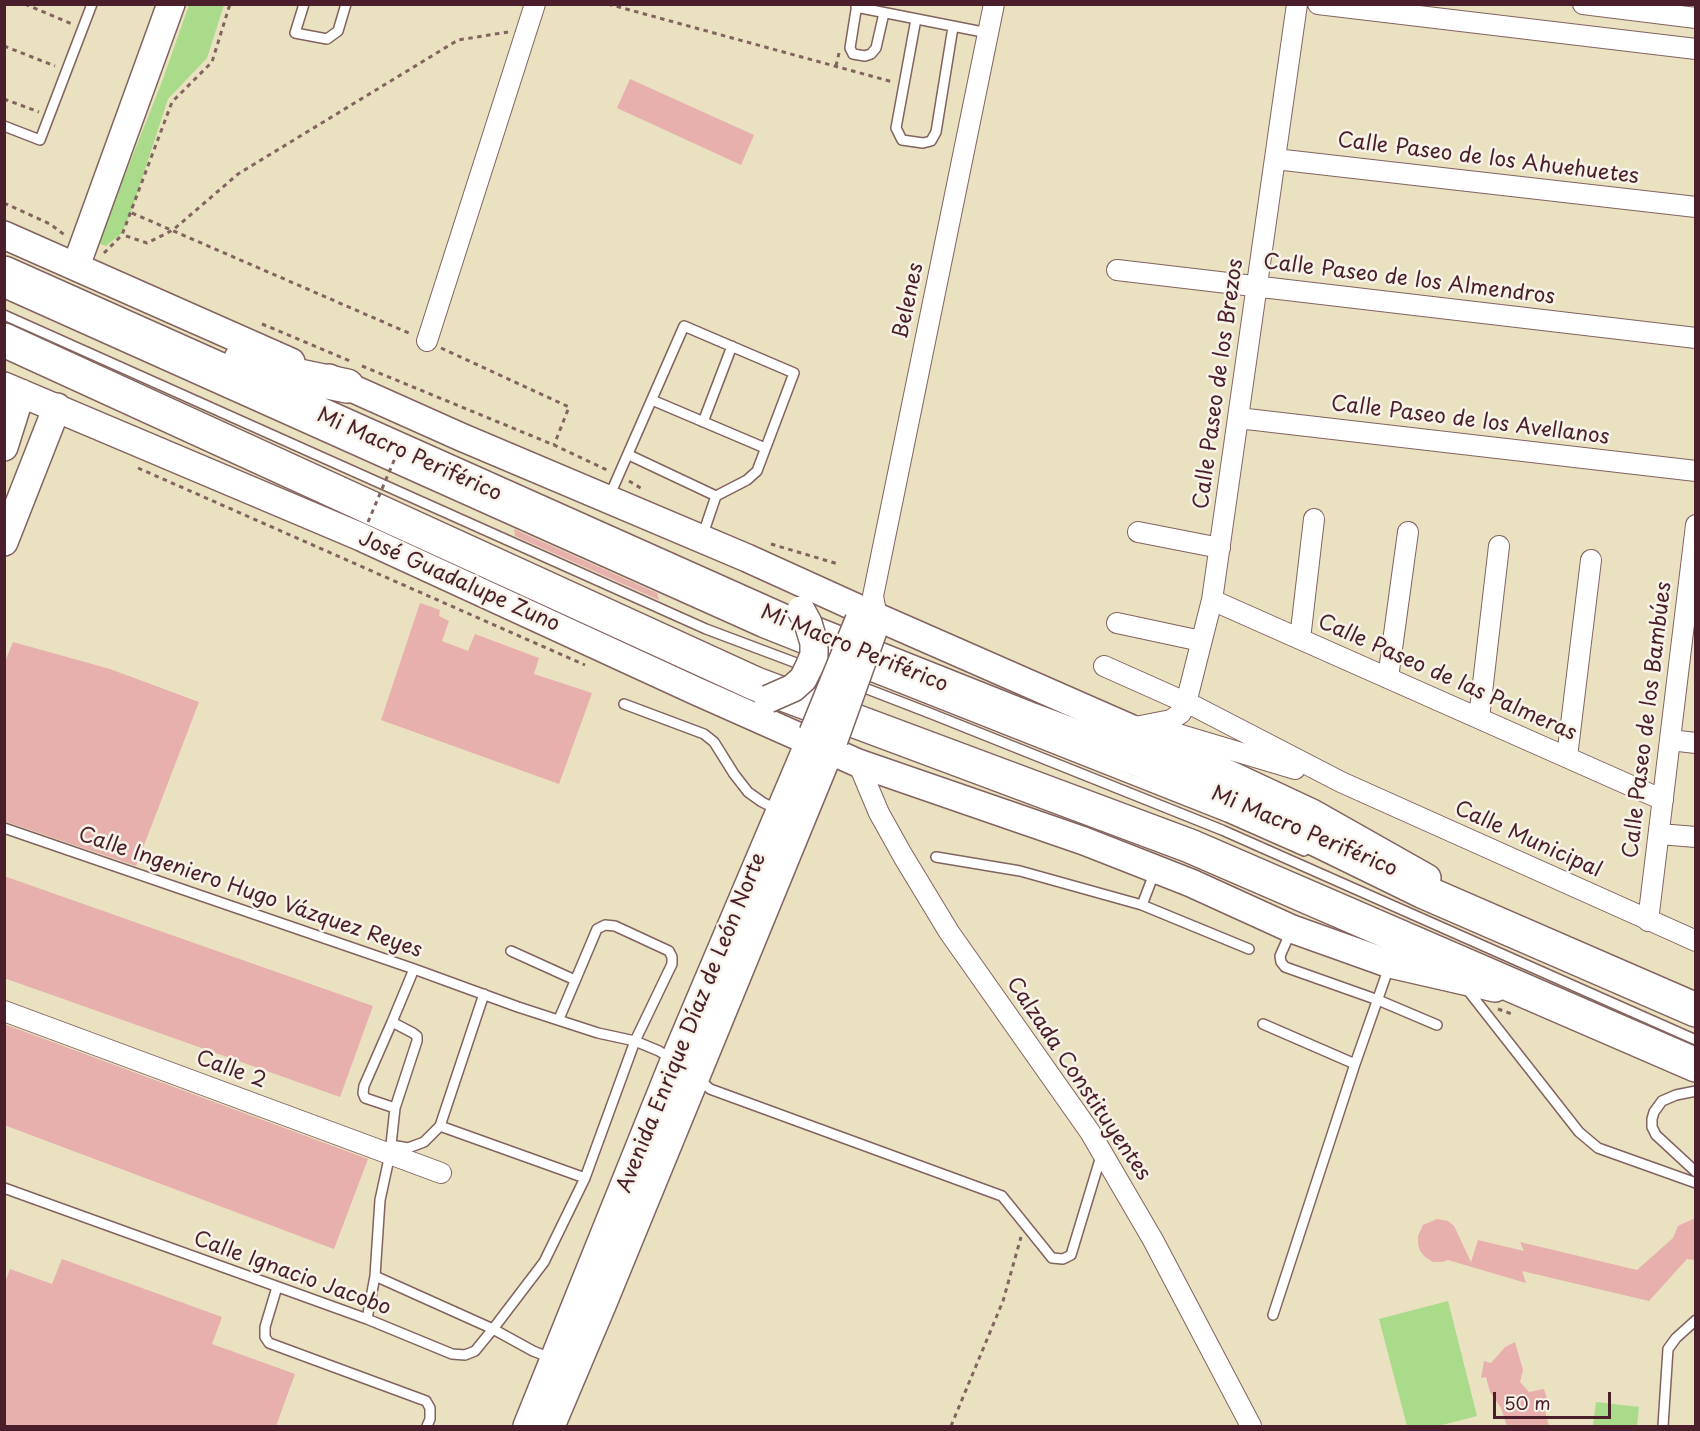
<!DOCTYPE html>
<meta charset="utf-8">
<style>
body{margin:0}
#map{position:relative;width:1700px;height:1431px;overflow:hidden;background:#e9e1c0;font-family:"Playpen Sans",sans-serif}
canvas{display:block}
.frame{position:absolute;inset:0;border:6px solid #4a1f2b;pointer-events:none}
.scale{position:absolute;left:1493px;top:1392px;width:118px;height:27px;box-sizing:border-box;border:3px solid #4a1f2b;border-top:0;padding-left:8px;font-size:18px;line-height:21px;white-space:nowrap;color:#4a1f2b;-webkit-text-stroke:4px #f7f3e8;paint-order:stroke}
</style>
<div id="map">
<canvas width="1700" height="1431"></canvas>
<div class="frame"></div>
<div class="scale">50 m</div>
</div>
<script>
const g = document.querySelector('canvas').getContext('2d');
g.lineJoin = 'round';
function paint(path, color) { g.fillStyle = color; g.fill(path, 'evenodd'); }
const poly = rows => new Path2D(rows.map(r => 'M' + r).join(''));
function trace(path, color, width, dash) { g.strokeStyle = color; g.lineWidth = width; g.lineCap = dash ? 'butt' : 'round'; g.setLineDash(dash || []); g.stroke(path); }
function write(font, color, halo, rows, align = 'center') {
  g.font = font + ' "Playpen Sans",sans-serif'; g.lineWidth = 5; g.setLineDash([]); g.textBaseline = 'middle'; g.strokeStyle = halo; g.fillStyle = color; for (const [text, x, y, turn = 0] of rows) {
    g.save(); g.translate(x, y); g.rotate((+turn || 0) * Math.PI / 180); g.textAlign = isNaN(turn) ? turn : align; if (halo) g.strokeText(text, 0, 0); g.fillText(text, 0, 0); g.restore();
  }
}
paint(poly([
 [189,5,224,5,207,58,168,99,131,212,122,233,106,246,98,243,163,79],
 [1448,1301,1477,1416,1438,1426,1407,1426,1379,1319],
 [1596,1402,1639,1407,1637,1426,1593,1426]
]), '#a9db8a');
paint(poly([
 [630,79,754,135,741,165,617,108],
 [514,529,657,593,659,600,515,536],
 [420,603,440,610,439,616,449,621,442,641,468,651,475,634,539,658,534,674,592,693,559,784,381,720],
 [13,642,110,669,199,702,136,866,4,821,4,664],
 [4,876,373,1006,340,1097,4,978],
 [4,1024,368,1159,334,1249,4,1125],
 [1695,1218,1695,1260,1687,1259,1649,1301,1522,1271,1526,1283,1448,1260,1442,1262,1433,1262,1425,1257,1420,1251,1418,1244,1418,1236,1423,1225,1437,1219,1448,1221,1454,1226,1471,1262,1478,1240,1524,1251,1520,1242,1637,1270,1673,1238,1678,1226],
 [62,1259,222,1317,212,1344,295,1374,276,1426,4,1426,4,1285,10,1269,52,1284],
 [1515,1342,1523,1370,1520,1382,1529,1392,1544,1389,1548,1402,1543,1403,1549,1426,1507,1426,1501,1408,1490,1392,1486,1377,1481,1378,1484,1361,1491,1363,1505,1347]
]), '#e7b0ad');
const lane = poly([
 [304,4,295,33,327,39,338,31,346,4],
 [857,4,850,48,853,54,865,56,871,54,876,48,884,13],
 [856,7,988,33],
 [916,19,896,128,902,140,923,143,931,141,936,132,953,27],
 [4,126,40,140,92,4],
 [4,293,761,632,839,663],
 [4,315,706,629,807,667],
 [652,400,765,448],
 [703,422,732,346],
 [609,497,684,326,794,373,757,471,747,480,716,496,629,455],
 [702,537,716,496],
 [860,672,1227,817,1304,851],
 [857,685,932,714,1222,830,1696,1040],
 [624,704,704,734,714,742,734,774,748,792,762,802,778,810],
 [4,828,414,969,518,1007,598,1033,635,1041,659,1051,673,1060],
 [936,857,1020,871,1142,905,1155,871],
 [1142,905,1249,949],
 [1291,931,1280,956,1281,962,1285,967,1378,1000,1437,1025],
 [511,951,575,980],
 [1466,988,1579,1132,1598,1148,1696,1183],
 [392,1022,364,1086,363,1093,365,1098,395,1108],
 [1263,1024,1355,1064],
 [699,1079,710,1089,1002,1196,1052,1258,1063,1259,1071,1255,1101,1156],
 [1696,1091,1676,1095,1662,1101,1654,1112,1652,1119,1652,1127,1656,1135,1696,1172],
 [440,1126,585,1178],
 [391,1145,408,1148,424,1142,440,1126,484,994],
 [4,1188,367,1319,452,1354,465,1355,475,1351,493,1329,533,1351,551,1358],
 [375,1276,493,1329,544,1262,585,1178,635,1041,672,964,672,957,669,951,615,926,605,925,597,929,559,1019],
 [277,1287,265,1327,265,1337,269,1343,426,1401,430,1408,430,1419,427,1426],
 [1273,1315,1355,1064,1389,967],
 [367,1319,375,1276,380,1200,390,1154,395,1108,417,1041,417,1036,413,1033,392,1022,414,969],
 [1663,1426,1668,1349,1676,1338,1696,1320]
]);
const street = poly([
 [1318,4,1696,49],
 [1583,4,1696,18],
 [1275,159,1696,207],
 [1117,270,1696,338],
 [427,341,535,4],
 [1238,418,1696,471],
 [1138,532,1220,548],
 [1212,600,1663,800],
 [877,617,873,596,994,4],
 [1117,623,1201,641],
 [1300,639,1314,519],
 [1104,666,1196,707,1341,782,1696,941],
 [1388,678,1408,532],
 [1479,718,1499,546],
 [1151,726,1295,769],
 [1130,728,1171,720,1181,713,1186,703,1212,600,1297,4],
 [1670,740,1696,743],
 [1567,757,1591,560],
 [858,763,879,813,903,856,949,932,1090,1132,1153,1240,1251,1426],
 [1659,834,1696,837],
 [1648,921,1696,525],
 [4,1011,441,1173]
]);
const secondary = poly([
 [4,235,291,362],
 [76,266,171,4],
 [329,378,461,437,747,558,877,617,1130,728,1312,813,1427,878],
 [4,386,361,537,696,691,858,763,1084,841,1191,883,1292,929,1390,964,1495,988],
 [4,447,21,393],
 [4,542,57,407],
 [527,1426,674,1061,813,733],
 [551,1426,603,1303,834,740]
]);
const highway = poly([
 [4,273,783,621,1032,720,1137,759,1295,829,1422,891,1696,1010],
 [4,340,756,684,1190,846,1696,1065],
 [241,359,285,373,347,386]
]);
trace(lane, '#82635f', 12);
trace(street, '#82635f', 22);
trace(secondary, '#82635f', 30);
trace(highway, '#82635f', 36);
trace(poly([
 [25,4,72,24],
 [608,4,893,82],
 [4,46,55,66],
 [836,66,839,53],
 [4,99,39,112],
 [4,203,50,224,66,236],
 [132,213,411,334],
 [126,236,147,243,173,230,238,174,458,40,508,32],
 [104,253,122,235,172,102,212,62,230,4],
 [262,324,350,361],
 [441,348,569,407,554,445],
 [362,366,554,445,607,470],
 [138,468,585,665],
 [629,481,644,490],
 [771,544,838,564],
 [1498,1009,1512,1014],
 [951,1426,1003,1301,1021,1237]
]), '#82635f', 3, [4.5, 4.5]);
trace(lane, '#fff', 9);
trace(street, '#fff', 20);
trace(secondary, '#fff', 27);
trace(highway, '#fff', 33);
const secondaryBridge = poly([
 [768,699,793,688,803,679,809,667,814,655,814,643,808,623,801,610],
 [813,733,859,620],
 [834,740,873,631]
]);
trace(secondaryBridge, '#82635f', 30, []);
trace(poly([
 [368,522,401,444]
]), '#82635f', 3, [4.5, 4.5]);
trace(secondaryBridge, '#fff', 27);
write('21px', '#4a1f2b', '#f7f3e8', [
 ["Calle Paseo de los Ahuehuetes",1488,159,7],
 ["Calle Paseo de los Almendros",1409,280,7],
 ["Belenes",909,301,-78],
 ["Calle Paseo de los Brezos",1219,384,-82],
 ["Calle Paseo de los Avellanos",1470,421,7],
 ["Mi Macro Periférico",409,455,24],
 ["José Guadalupe Zuno",459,582,24],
 ["Mi Macro Periférico",854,649,22],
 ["Calle Paseo de las Palmeras",1447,678,24],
 ["Calle Paseo de los Bambúes",1648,720,-83],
 ["Mi Macro Periférico",1304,832,23],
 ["Calle Municipal",1528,840,24],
 ["Calle Ingeniero Hugo Vázquez Reyes",250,893,19],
 ["Avenida Enrique Díaz de León Norte",692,1023,-68],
 ["Calle 2",231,1070,20],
 ["Calzada Constituyentes",1078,1079,56],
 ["Calle Ignacio Jacobo",292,1274,20]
]);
</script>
